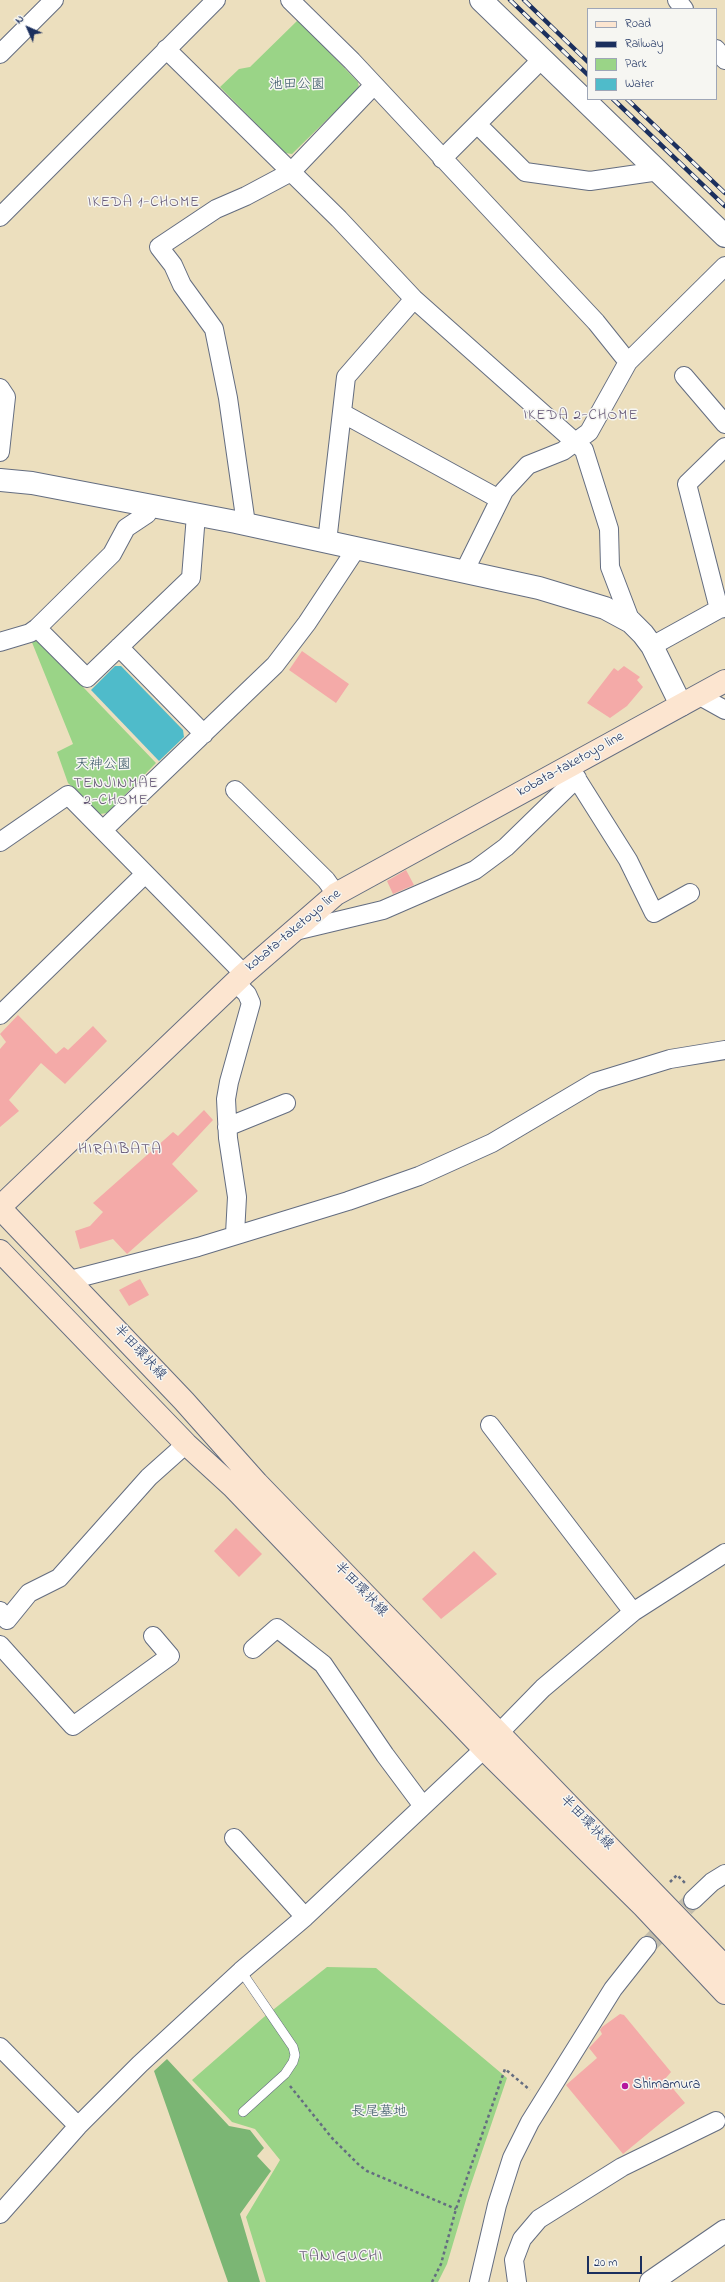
<!DOCTYPE html>
<meta charset="utf-8">
<style>
body{margin:0}
#map{position:relative;width:725px;height:2282px;overflow:hidden;background:#ecdfbe;font-family:"Indie Flower",sans-serif}
canvas{display:block}
.legend{position:absolute;left:587px;top:8px;width:130px;height:92px;box-sizing:border-box;background:#f6f6f2;border:1px solid #9ea6b7;margin:0;padding:5px 7px;list-style:none;font-size:12px;color:#1b2f5e}
.legend li{display:flex;align-items:center;gap:8px;height:20px}
.legend b{width:20px;border:1px solid #9ea6b7}
.north{position:absolute;left:8px;top:8px;width:40px;height:40px;-webkit-text-stroke:3px #f6f6f2;paint-order:stroke;rotate:315deg;font-size:11px;font-weight:700;line-height:16px;text-align:center;color:#1b2f5e}
.north::after{content:'';display:block;margin:auto;width:14px;height:18px;background:#1b2f5e;clip-path:polygon(50% 0,100% 100%,50% 72%,0 100%)}
.scale{position:absolute;left:587px;top:2256px;width:55px;height:18px;box-sizing:border-box;border:2px solid #1b2f5e;border-top:0;padding-left:5px;font-size:12px;line-height:14px;white-space:nowrap;color:#1b2f5e;-webkit-text-stroke:3px #f6f6f2;paint-order:stroke}
</style>
<div id="map">
<canvas width="725" height="2282"></canvas>
<ul class="legend">
<li><b style="height:5px;background:#fce5d0"></b>Road</li>
<li><b style="height:5px;background:#1b2f5e"></b>Railway</li>
<li><b style="height:11px;background:#9ad487"></b>Park</li>
<li><b style="height:11px;background:#4fbbca"></b>Water</li>
</ul>
<div class="north">N</div>
<div class="scale">20 m</div>
</div>
<script>
const g = document.querySelector('canvas').getContext('2d');
g.lineJoin = 'round';
function paint(path, color) { g.fillStyle = color; g.fill(path, 'evenodd'); }
const poly = rows => new Path2D(rows.map(r => 'M' + r).join(''));
function trace(path, color, width, dash) { g.strokeStyle = color; g.lineWidth = width; g.lineCap = dash ? 'butt' : 'round'; g.setLineDash(dash || []); g.stroke(path); }
function write(font, color, halo, rows, align = 'center') {
  g.font = font + ' "Indie Flower","Klee One",sans-serif'; g.lineWidth = 3; g.setLineDash([]); g.textBaseline = 'middle'; g.strokeStyle = halo; g.fillStyle = color; for (const [text, x, y, turn = 0] of rows) {
    g.save(); g.translate(x, y); g.rotate((+turn || 0) * Math.PI / 180); g.textAlign = isNaN(turn) ? turn : align; if (halo) g.strokeText(text, 0, 0); g.fillText(text, 0, 0); g.restore();
  }
}
paint(poly([
 [298,20,358,82,359,88,292,154,285,153,220,87,239,69,250,67],
 [36,638,156,763,107,813,100,814,68,783,57,752,73,744,31,640],
 [327,1967,376,1968,507,2078,468,2193,447,2264,438,2282,266,2282,246,2217,280,2160,255,2129,232,2122,192,2080,264,2017]
]), '#9ad487');
paint(poly([
 [167,2059,229,2126,250,2130,264,2148,257,2156,271,2171,240,2214,260,2282,228,2282,154,2071]
]), '#7bb674');
paint(poly([
 [115,666,121,666,183,730,184,737,159,761,91,690]
]), '#4fbbca');
paint(poly([
 [302,651,349,684,336,703,289,670],
 [624,666,640,677,637,680,643,687,627,706,610,718,587,703,614,668,618,671],
 [406,870,414,885,393,894,387,881],
 [18,1015,56,1054,64,1047,68,1050,93,1026,107,1041,65,1084,41,1063,9,1100,19,1111,0,1127,0,1049,6,1042,0,1034],
 [204,1110,213,1120,172,1164,198,1191,127,1254,113,1239,80,1249,75,1231,90,1226,103,1212,93,1203,173,1132,178,1136],
 [140,1279,149,1295,129,1306,119,1290],
 [236,1528,262,1554,239,1577,214,1551],
 [474,1551,497,1574,441,1619,422,1599],
 [620,2014,624,2015,671,2072,665,2079,685,2103,623,2154,566,2085,597,2058,589,2048,602,2034,600,2030,602,2027]
]), '#f4aaa8');
trace(poly([
 [647,1946,693,1900]
]), '#c2bcab', 18, [18, 9]);
const service = poly([
 [241,1971,293,2047,295,2055,293,2062,285,2074,243,2112]
]);
const minor = poly([
 [290,0,352,61,596,322,628,362],
 [677,0,684,9],
 [166,49,339,219,414,299,584,450,609,529,610,567,631,622],
 [716,49,725,60],
 [0,54,54,0],
 [477,124,525,172,590,181,659,171],
 [442,159,542,59],
 [0,217,216,0],
 [684,376,725,424],
 [0,388,6,397,0,452],
 [342,413,499,499],
 [246,524,228,398,214,329,182,285,173,265,159,247,216,209,246,196,291,172,374,85],
 [327,542,346,377,414,299],
 [464,572,504,491,528,465,563,451,589,432,628,362,725,266],
 [719,609,687,484,725,447],
 [37,628,87,678,191,578,196,515],
 [0,642,30,633,37,628,112,554,126,528,147,514,151,505],
 [652,646,719,609,725,608],
 [119,647,204,734],
 [698,695,725,710],
 [570,768,628,860,654,913,690,893],
 [235,790,326,880,336,894],
 [103,830,275,665,307,623,356,549],
 [0,842,68,795,244,974],
 [291,932,383,910,475,870,506,847,577,778],
 [235,982,247,994,251,1003,229,1082,226,1099,228,1138,237,1197,235,1234],
 [0,1015,145,874],
 [227,1127,286,1103],
 [70,1280,198,1247,348,1201,419,1176,492,1143,595,1082,670,1059,725,1050],
 [490,1425,633,1612],
 [0,1611,7,1620,29,1593,59,1578,149,1477,186,1444],
 [0,1645,73,1726,170,1656,153,1636],
 [253,1649,277,1628,323,1664,385,1755,423,1806],
 [499,1733,543,1688,633,1612,725,1553],
 [234,1838,305,1917],
 [693,1900,712,1882,725,1874],
 [0,2047,78,2126],
 [0,2214,78,2126,140,2064,241,1971,305,1917,484,1749],
 [479,2282,497,2205,512,2158,530,2122,613,1989,647,1946],
 [517,2282,514,2260,522,2239,539,2219,622,2167,716,2121]
]);
const tertiary = poly([
 [481,0,725,236],
 [0,480,32,483,236,522,539,588,605,608,631,622,643,634,652,646,681,705],
 [651,2282,725,2231]
]);
const secondary = poly([
 [0,1207,244,974,336,894,725,681],
 [0,1208,184,1401,257,1483,725,1967],
 [0,1251,186,1444,233,1487,484,1749,644,1907,725,1993]
]);
trace(service, '#646d80', 10);
trace(minor, '#646d80', 20);
trace(tertiary, '#646d80', 24);
trace(secondary, '#646d80', 24);
trace(poly([
 [670,1882,677,1875,685,1883],
 [290,2086,332,2138,359,2165,367,2171,456,2209],
 [432,2282,441,2264,456,2209,505,2069,530,2090]
]), '#646d80', 2.5, [3, 3]);
trace(service, '#fff', 9);
trace(minor, '#fff', 18);
trace(tertiary, '#fff', 22);
trace(secondary, '#fce5d0', 22);
const rail = poly([
 [510,0,588,75],
 [524,0,588,62],
 [613,99,725,206],
 [627,99,725,193]
]);
trace(rail, '#1b2f5e', 4.5);
trace(rail, '#f6f6f2', 3, [9]);
for (const [x, y, r, color] of [
 [625,2086,4,"#b5179e"]
]) { const dot = new Path2D(); dot.arc(x, y, r, 0, 2 * Math.PI); g.fillStyle = color; g.fill(dot); trace(dot, '#f6f6f2', 1.5); }
write('14px', '#3b5868', '#f6f6f2', [
 ["池田公園",297,86],
 ["天神公園",103,766],
 ["長尾墓地",379,2113]
]);
write('14px', '#1b2f5e', '#f6f6f2', [
 ["kobata-taketoyo line",571,765,-29],
 ["kobata-taketoyo line",294,931,-40],
 ["半田環状線",139,1353,47],
 ["半田環状線",360,1590,46],
 ["半田環状線",586,1823,46]
]);
write('14px', '#1b2f5e', '#f6f6f2', [
 ["Shimamura",633,2086]
], 'left');
g.letterSpacing = '1px';
write('15px', '#675a78', '#f6f6f2', [
 ["IKEDA 1-CHOME",144,204],
 ["IKEDA 2-CHOME",581,417],
 ["TENJINMAE",116,785],
 ["2-CHOME",116,802]
]);
g.letterSpacing = '0px';
g.letterSpacing = '1px';
write('16px', '#675a78', '#f6f6f2', [
 ["HIRAIBATA",120,1150],
 ["TANIGUCHI",341,2257]
]);
g.letterSpacing = '0px';
</script>
